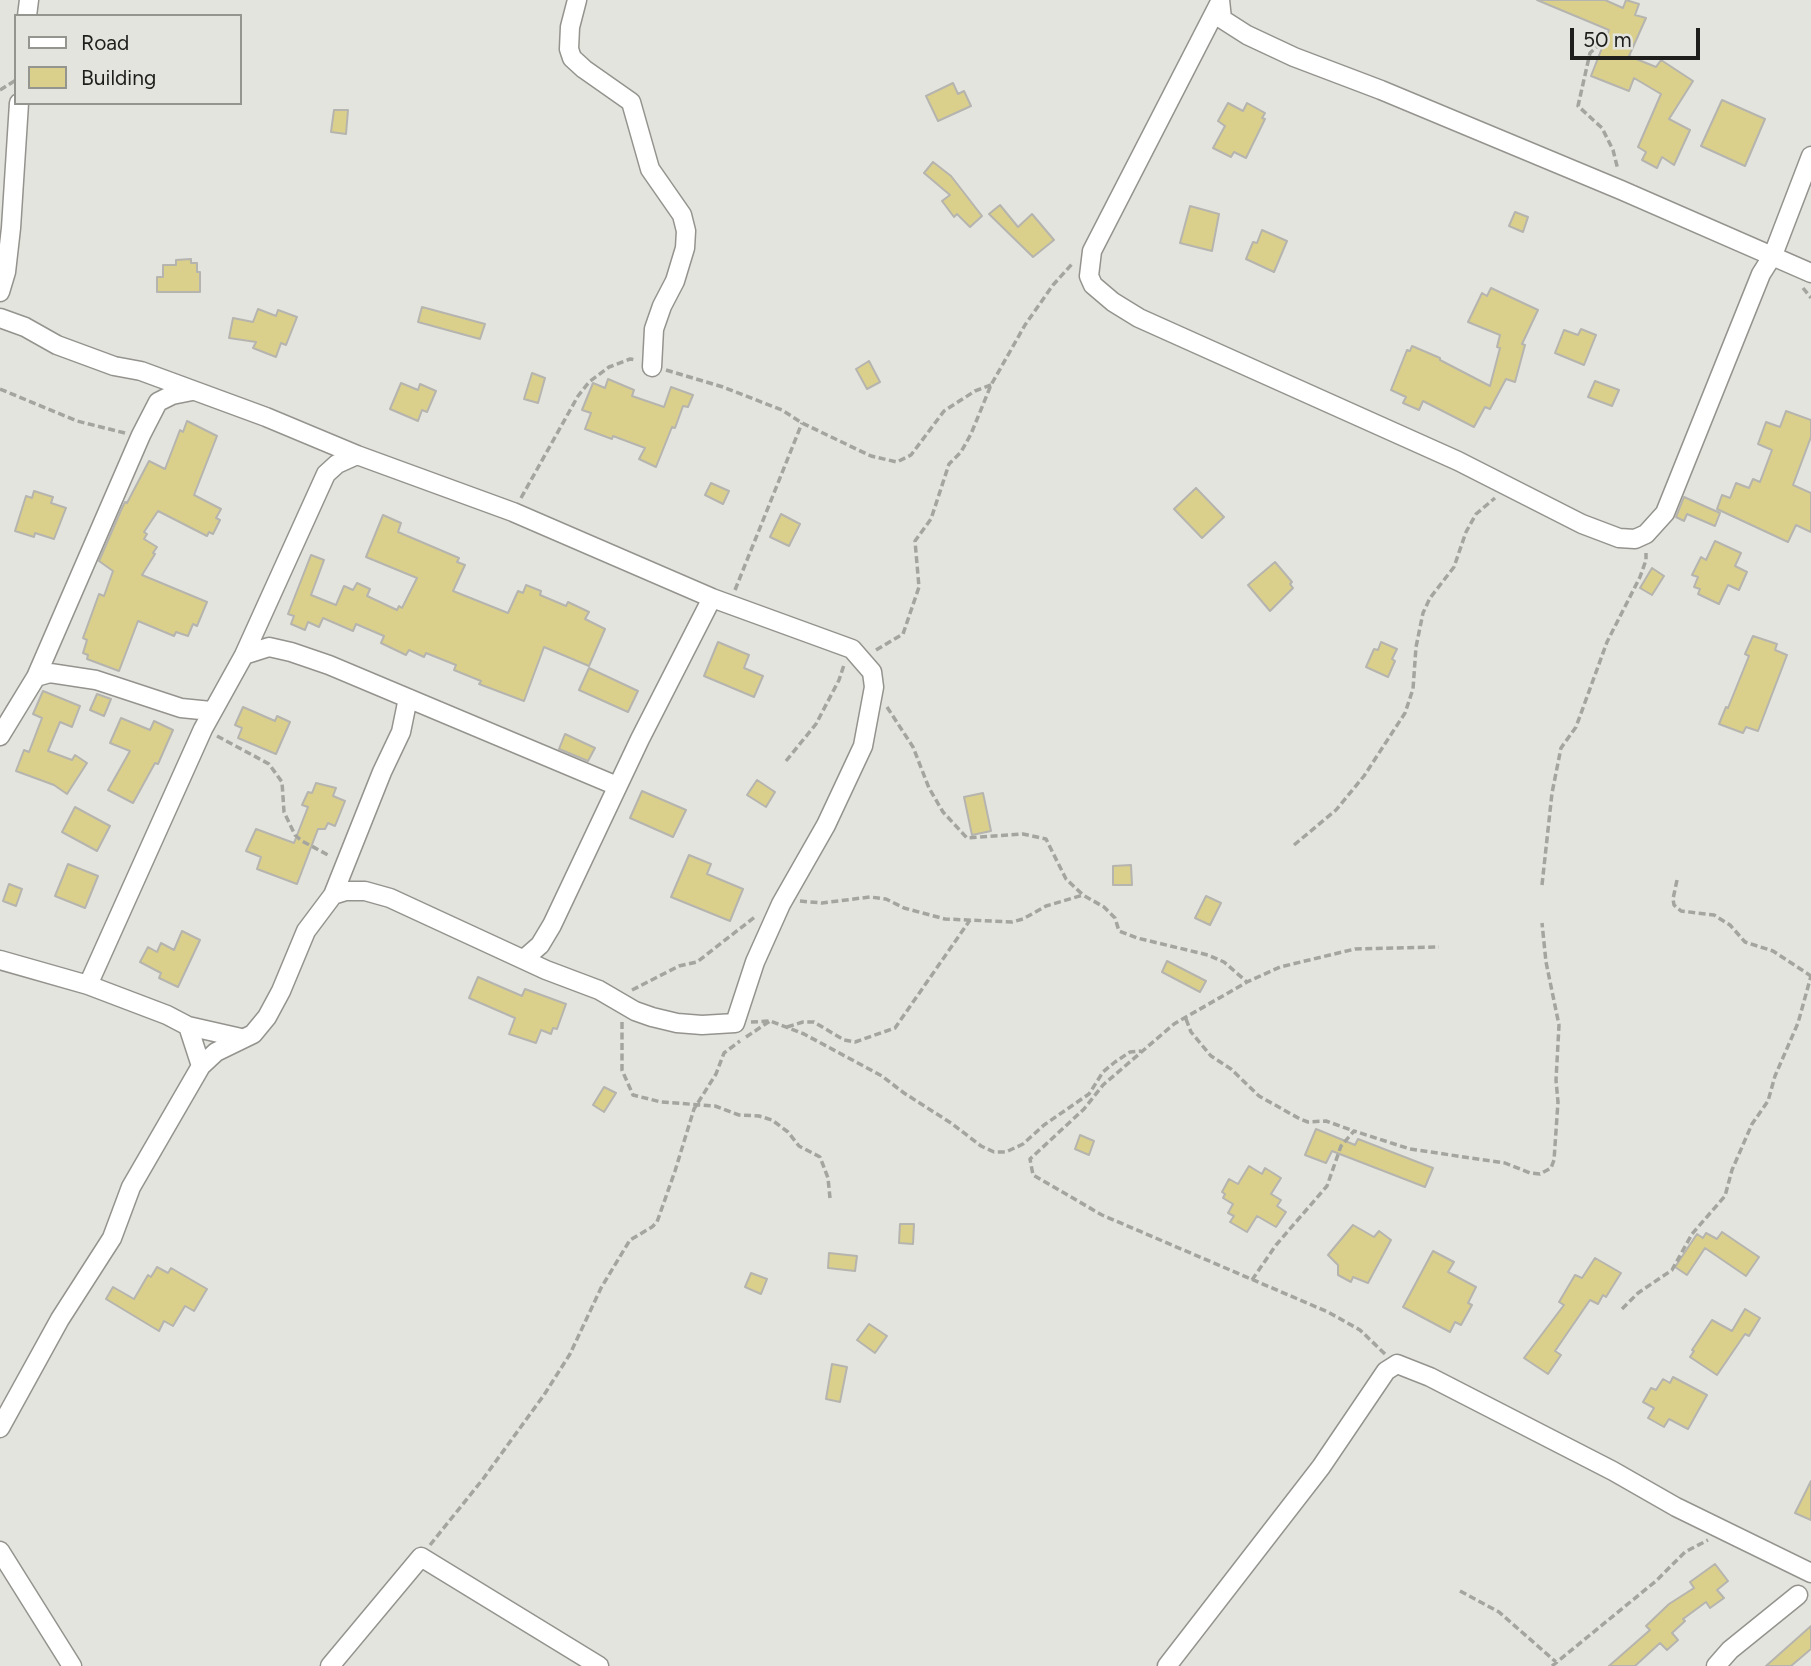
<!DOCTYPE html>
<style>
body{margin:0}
#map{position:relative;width:1811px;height:1666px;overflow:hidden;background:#e4e4de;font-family:Figtree,sans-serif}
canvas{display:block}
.legend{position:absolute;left:14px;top:14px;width:228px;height:91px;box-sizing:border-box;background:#e4e4de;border:2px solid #959590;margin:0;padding:9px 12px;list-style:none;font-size:21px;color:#1e1e1c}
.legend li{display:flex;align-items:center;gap:14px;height:35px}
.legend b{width:35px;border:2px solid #959590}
.scale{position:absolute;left:1570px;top:28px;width:130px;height:32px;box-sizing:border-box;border:4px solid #1e1e1c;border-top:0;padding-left:9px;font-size:21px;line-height:24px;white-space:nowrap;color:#1e1e1c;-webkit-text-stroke:5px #e4e4de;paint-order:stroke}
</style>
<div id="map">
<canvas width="1811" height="1666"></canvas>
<ul class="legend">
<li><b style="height:9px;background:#fff"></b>Road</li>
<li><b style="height:19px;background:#dbd08b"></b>Building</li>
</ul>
<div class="scale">50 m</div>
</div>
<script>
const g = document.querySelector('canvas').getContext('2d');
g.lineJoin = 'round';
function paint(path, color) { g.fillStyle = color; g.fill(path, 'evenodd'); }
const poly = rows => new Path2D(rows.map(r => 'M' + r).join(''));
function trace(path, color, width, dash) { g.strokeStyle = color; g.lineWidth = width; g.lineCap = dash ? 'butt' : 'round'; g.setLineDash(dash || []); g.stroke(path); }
const building = poly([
 [1537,0,1605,0,1623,8,1626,0,1639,4,1635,15,1646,18,1629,56,1656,67,1661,60,1693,81,1669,119,1690,130,1674,165,1662,157,1657,168,1642,160,1646,152,1638,147,1661,94,1634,78,1629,91,1591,76,1609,30,1537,0],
 [953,83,958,94,964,91,971,106,938,121,926,96,953,83],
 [1722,100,1765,119,1745,166,1701,146,1722,100],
 [1228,103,1243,111,1247,103,1265,113,1262,118,1265,119,1246,158,1234,152,1231,157,1213,148,1225,126,1218,121,1228,103],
 [334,110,348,110,346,134,331,132,334,110],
 [933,162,951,176,982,216,970,227,957,214,954,217,942,201,950,195,924,173,933,162],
 [1000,205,1018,227,1032,214,1054,240,1033,257,989,214,1000,205],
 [1190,206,1219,214,1212,251,1180,243,1190,206],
 [1515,212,1528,217,1523,232,1509,226,1515,212],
 [1262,230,1287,241,1274,272,1246,259,1253,242,1257,243,1262,230],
 [191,259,191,263,197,263,197,272,200,272,200,292,157,292,157,277,163,277,163,265,176,265,176,260,191,259],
 [1491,288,1538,310,1522,344,1525,345,1515,382,1506,379,1490,409,1485,407,1474,427,1423,401,1419,410,1403,403,1406,397,1391,390,1407,350,1410,351,1412,346,1440,358,1440,360,1490,386,1500,348,1497,347,1500,335,1468,322,1482,293,1487,296,1491,288],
 [422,307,485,324,480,339,418,322,422,307],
 [258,309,276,316,278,310,297,317,286,345,281,343,276,357,253,348,256,342,229,338,233,318,253,322,258,309],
 [1581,329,1596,335,1584,365,1555,353,1564,330,1578,335,1581,329],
 [869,361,880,382,867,389,856,369,869,361],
 [532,373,545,378,538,403,524,399,532,373],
 [608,379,634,390,632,396,664,407,671,387,693,395,688,407,683,406,675,428,672,427,656,467,639,459,645,448,613,436,612,439,585,429,591,413,582,410,593,383,605,388,608,379],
 [1595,381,1619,390,1612,406,1588,397,1595,381],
 [401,383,418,390,420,384,436,391,427,412,422,410,418,421,390,409,401,383],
 [1786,411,1811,420,1811,437,1793,485,1811,493,1811,532,1796,525,1788,542,1717,509,1722,495,1730,498,1736,483,1749,488,1753,479,1760,482,1772,450,1758,444,1766,422,1780,427,1786,411],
 [187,421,217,436,194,495,221,509,216,518,220,520,213,534,209,532,207,536,158,511,144,532,147,534,144,539,157,547,153,553,155,554,142,575,207,602,197,626,193,624,188,636,176,632,174,636,138,621,119,671,87,659,88,655,83,653,87,640,83,638,99,594,104,596,113,571,99,561,122,508,125,502,127,503,149,461,165,469,180,430,183,432,187,421],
 [711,483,729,491,723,504,705,495,711,483],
 [1196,488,1224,517,1202,538,1174,509,1196,488],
 [34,491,53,497,51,503,66,508,54,539,35,533,34,537,15,531,26,496,32,498,34,491],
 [1684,497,1720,513,1715,526,1687,514,1684,521,1676,517,1684,497],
 [781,514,800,524,789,546,770,537,781,514],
 [383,515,401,523,398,532,459,558,457,562,465,565,453,591,508,613,518,591,523,593,526,585,541,591,540,595,566,606,568,602,589,612,585,619,605,629,589,666,544,647,524,701,479,684,481,681,454,670,456,665,426,653,424,657,409,650,406,655,381,643,384,636,356,624,353,631,323,618,319,627,308,622,305,630,291,624,294,616,288,614,311,555,324,560,311,595,336,605,344,586,353,590,357,583,370,589,367,596,397,610,399,606,402,608,417,578,366,557,383,515],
 [1715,541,1741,553,1735,566,1747,572,1739,590,1728,585,1719,604,1698,594,1700,589,1694,587,1698,577,1692,575,1701,557,1706,560,1715,541],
 [1275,562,1292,582,1290,584,1293,588,1270,611,1248,585,1275,562],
 [1652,568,1664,576,1652,595,1640,588,1652,568],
 [1753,636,1777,644,1775,650,1787,655,1758,731,1746,727,1743,733,1719,724,1726,707,1728,708,1749,656,1745,654,1753,636],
 [718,642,749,655,744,668,763,676,754,697,704,676,718,642],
 [1381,642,1397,649,1392,659,1395,661,1388,677,1366,667,1374,649,1378,650,1381,642],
 [589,668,638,691,628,712,579,690,589,668],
 [43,691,80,706,72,727,60,722,48,751,72,760,75,755,87,763,67,794,54,785,16,771,24,750,29,752,42,718,33,714,43,691],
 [97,694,111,699,104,716,90,710,97,694],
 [243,707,275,721,277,716,290,722,276,754,238,738,242,728,235,725,243,707],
 [121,718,150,730,154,721,173,730,158,764,155,763,133,803,108,790,130,751,110,743,121,718],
 [565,734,595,748,588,761,559,749,565,734],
 [757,780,775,792,766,807,747,795,757,780],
 [316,783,336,788,333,796,345,801,335,826,328,823,325,829,318,829,297,884,257,869,261,857,246,851,256,829,294,843,308,807,302,805,308,792,312,793,316,783],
 [642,791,686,810,673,837,630,818,642,791],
 [983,793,991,831,972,835,964,797,983,793],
 [75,807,110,826,97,851,62,832,75,807],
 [689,855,711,864,707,874,743,889,730,921,671,897,689,855],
 [68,864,98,876,85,908,55,896,68,864],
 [1131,865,1132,885,1113,885,1113,866,1131,865],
 [9,884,22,889,16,906,3,901,9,884],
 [1206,896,1221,903,1210,925,1195,918,1206,896],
 [182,931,200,940,178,987,159,978,161,973,140,962,148,947,157,952,161,943,174,950,182,931],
 [1167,961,1206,981,1200,992,1162,972,1167,961],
 [478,977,522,996,525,989,566,1004,557,1029,553,1028,551,1034,541,1030,536,1043,509,1034,515,1018,469,998,478,977],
 [604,1087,616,1093,604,1112,593,1105,604,1087],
 [1316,1129,1355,1145,1358,1139,1433,1168,1425,1187,1332,1151,1326,1163,1305,1155,1316,1129],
 [1080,1135,1094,1141,1089,1155,1075,1149,1080,1135],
 [1249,1166,1262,1174,1265,1168,1281,1178,1271,1194,1281,1200,1277,1206,1286,1212,1276,1227,1257,1216,1247,1232,1230,1222,1234,1216,1228,1213,1233,1204,1223,1198,1225,1194,1222,1192,1229,1179,1238,1184,1249,1166],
 [900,1224,914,1224,913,1244,899,1243,900,1224],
 [1353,1225,1374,1237,1379,1231,1391,1240,1368,1283,1353,1277,1351,1282,1338,1275,1338,1265,1328,1255,1353,1225],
 [1722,1232,1759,1257,1746,1276,1705,1248,1687,1275,1675,1267,1697,1234,1703,1238,1706,1233,1717,1239,1722,1232],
 [1433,1251,1454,1262,1448,1272,1476,1287,1468,1303,1472,1305,1461,1325,1455,1322,1450,1332,1403,1307,1433,1251],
 [829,1253,857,1256,855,1271,828,1268,829,1253],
 [1595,1258,1621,1273,1606,1297,1603,1295,1598,1304,1590,1300,1555,1351,1561,1355,1548,1374,1524,1358,1564,1305,1559,1302,1575,1275,1582,1278,1595,1258],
 [157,1267,168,1273,171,1268,207,1289,194,1311,185,1306,173,1326,164,1321,159,1331,106,1299,113,1287,134,1299,148,1275,151,1277,157,1267],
 [751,1273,767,1279,761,1294,745,1287,751,1273],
 [1745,1309,1760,1318,1749,1336,1745,1334,1717,1375,1690,1357,1694,1351,1692,1350,1712,1320,1732,1331,1745,1309],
 [869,1324,887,1336,875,1353,857,1340,869,1324],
 [832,1364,847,1367,840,1402,826,1399,832,1364],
 [1673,1377,1707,1395,1688,1429,1669,1419,1664,1427,1648,1418,1654,1408,1643,1402,1651,1388,1656,1390,1663,1379,1670,1383,1673,1377],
 [1811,1481,1811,1520,1795,1513,1811,1481],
 [1715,1564,1728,1581,1717,1590,1724,1598,1710,1608,1706,1602,1683,1619,1685,1621,1672,1633,1678,1640,1667,1650,1660,1643,1635,1666,1609,1666,1650,1630,1646,1626,1669,1604,1694,1588,1690,1582,1715,1564],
 [1811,1626,1811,1649,1791,1666,1766,1666,1811,1626]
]);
paint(building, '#dbd08b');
trace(building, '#b5b4af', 2);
const street = poly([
 [577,0,570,27,569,49,572,58,584,69,631,102,650,169,682,215,686,231,685,248,675,281,662,306,654,329,652,367],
 [1220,0,1222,19,1247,35,1294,57,1381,90,1621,190,1811,273],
 [1220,2,1092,251,1089,276,1093,285,1113,302,1139,318,1458,461,1582,524,1619,538,1635,539,1646,534,1665,513,1761,274,1773,255,1811,156],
 [27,16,29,0],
 [0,292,6,272,11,228,19,103],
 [0,318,25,327,57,345,114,366,141,371,266,417,357,455,513,512,712,598,852,649,872,672,874,687,863,746,826,825,781,904,755,962,735,1023,702,1025,677,1023,652,1017,635,1011,599,990,546,970,390,898,365,891,346,891,333,895],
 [244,655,269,647,291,652,329,665,617,786],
 [36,677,141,435,158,402,172,395,192,391],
 [0,736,36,677,50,673,96,680,181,708,211,711],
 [524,959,540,945,552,925,640,739,712,598],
 [0,960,88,985,203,729,244,655,326,474,337,464,357,455],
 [88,985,167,1015,188,1026,241,1038],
 [188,1026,201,1066],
 [0,1428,60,1319,112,1238,131,1187,201,1066,216,1052,253,1034,267,1017,281,991,306,931,333,895,382,772,401,732,408,698],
 [0,1551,72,1666],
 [330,1666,421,1557,599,1666],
 [1167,1666,1321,1467,1386,1371,1397,1364,1430,1377,1613,1471,1676,1507,1811,1573],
 [1716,1666,1730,1650,1798,1595]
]);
trace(street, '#94938e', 21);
trace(poly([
 [1601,43,1590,53,1578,106,1602,128,1613,150,1618,170],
 [0,90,16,80],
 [1803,288,1811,298],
 [666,370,723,387,782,410,802,423,871,456,897,462,911,455,944,411,975,391,991,385],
 [0,389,77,421,125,433],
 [521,498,578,396,589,382,609,367,630,359,636,360],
 [735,590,802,423],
 [876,650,903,634,919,587,915,541,931,519,949,464,961,452,971,434,991,385,1025,325,1053,285,1072,264],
 [887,707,913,747,929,788,943,812,967,838,1023,834,1046,839,1066,879,1083,895,1104,907,1115,918,1119,931,1137,938,1208,955,1224,962,1247,982],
 [217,736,269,764,282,782,284,812,295,835,302,841,330,856],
 [786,761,816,724,839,680,844,665],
 [1294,845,1336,810,1364,776,1405,713,1413,689,1416,647,1423,613,1430,598,1454,567,1466,532,1476,514,1495,498],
 [1677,880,1673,899,1674,905,1681,911,1714,915,1730,925,1745,942,1773,951,1811,976],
 [1542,885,1552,793,1561,748,1576,727,1607,642,1640,577,1646,560,1646,553],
 [800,901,822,903,870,897,886,899,904,908,945,919,1012,922,1023,919,1046,906,1083,895],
 [632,990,679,966,697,962,756,916],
 [1186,1019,1191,1032,1211,1056,1231,1069,1259,1096,1300,1119,1308,1122,1326,1121,1354,1131],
 [622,1022,622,1070,633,1095,661,1102,715,1106,739,1115,759,1116,772,1120,788,1132,799,1146,820,1157,828,1178,830,1198],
 [751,1022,770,1021,804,1034,882,1076,904,1093,951,1123,981,1146,994,1152,1006,1152,1023,1144,1044,1125,1089,1094,1103,1072,1115,1062,1130,1052,1141,1051],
 [787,1027,803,1022,814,1022,844,1040,855,1042,895,1028,970,920],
 [746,1037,770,1021],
 [1252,1280,1276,1245,1327,1186,1341,1146,1354,1131,1410,1149,1505,1163,1530,1173,1540,1174,1551,1168,1554,1160,1558,1102,1556,1080,1559,1025,1546,962,1542,923],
 [1622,1309,1638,1293,1672,1270,1692,1234,1725,1196,1732,1170,1752,1124,1768,1101,1775,1076,1798,1023,1811,976],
 [1385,1354,1360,1330,1328,1312,1102,1215,1033,1175,1030,1159,1084,1109,1103,1085,1174,1024,1247,982,1280,967,1355,949,1439,947],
 [430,1545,483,1479,544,1395,570,1354,601,1288,630,1240,652,1227,657,1222,675,1171,694,1109,716,1074,724,1053,740,1041],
 [1460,1591,1499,1612,1556,1662],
 [1552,1666,1656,1581,1685,1552,1708,1540]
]), '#a5a5a0', 3.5, [7, 3.5]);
trace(street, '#fff', 18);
</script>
